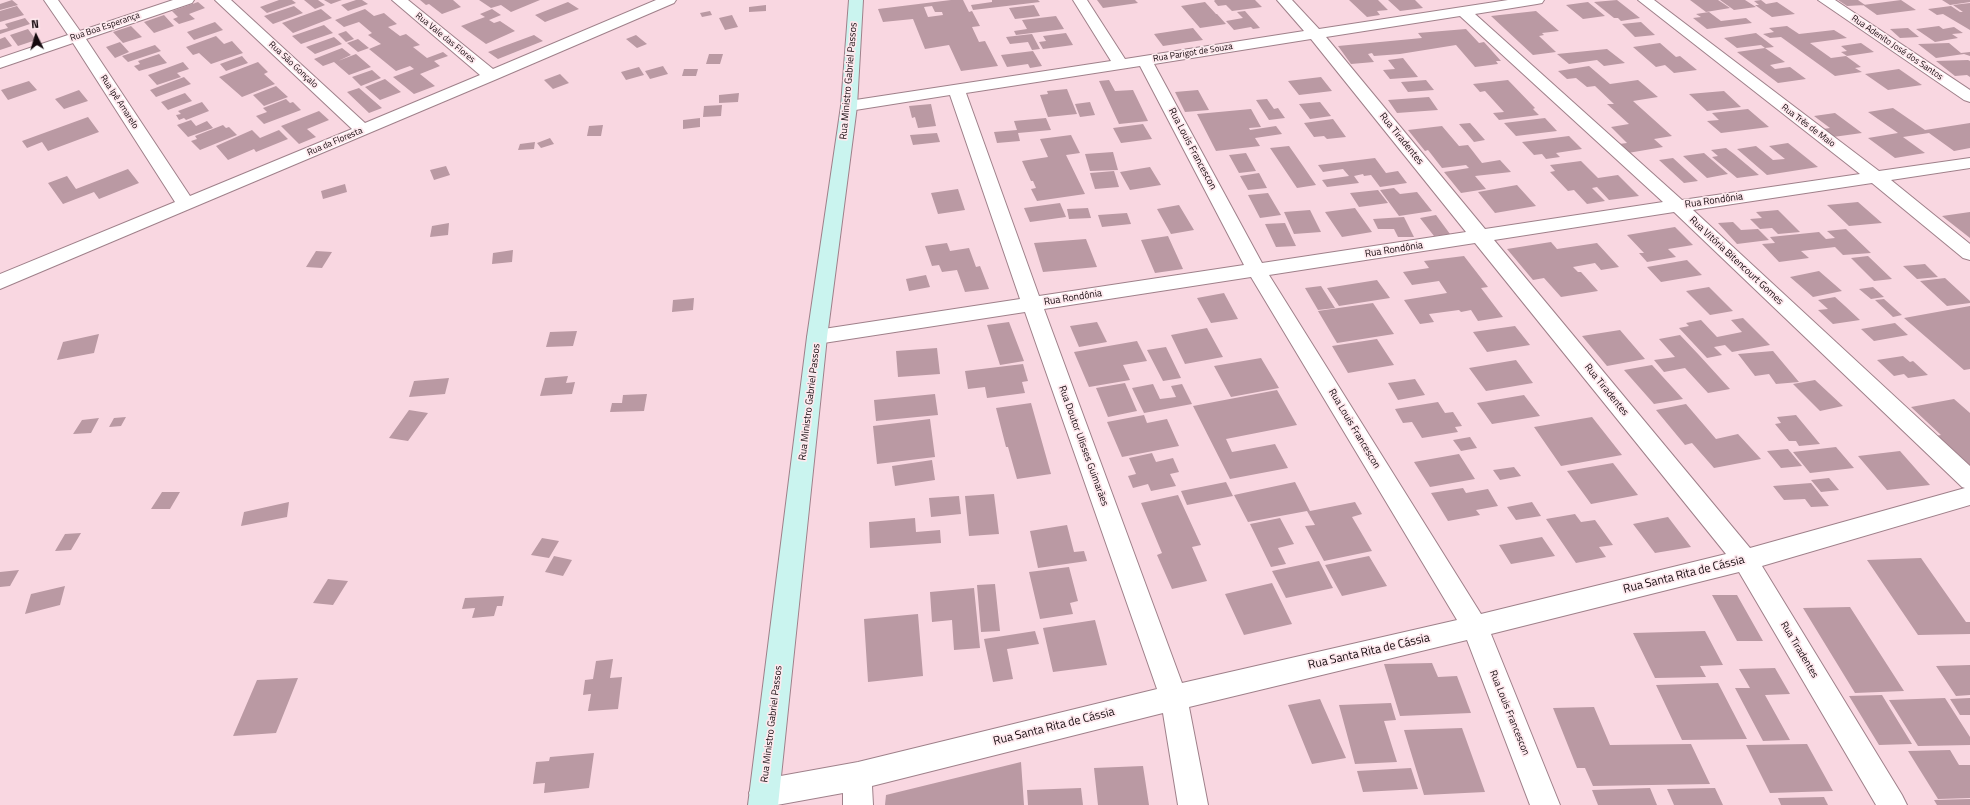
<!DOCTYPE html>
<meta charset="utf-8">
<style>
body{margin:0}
#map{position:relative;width:1970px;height:805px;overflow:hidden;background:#f9d7e1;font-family:"Titillium Web",sans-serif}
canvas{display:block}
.north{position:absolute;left:16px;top:16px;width:40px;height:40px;-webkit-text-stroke:3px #fee9ee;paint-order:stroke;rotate:355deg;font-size:11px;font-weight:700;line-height:16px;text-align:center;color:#150a0e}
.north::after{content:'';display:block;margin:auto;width:14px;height:18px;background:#150a0e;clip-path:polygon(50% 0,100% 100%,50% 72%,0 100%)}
</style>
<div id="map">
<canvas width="1970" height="805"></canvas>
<div class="north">N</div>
</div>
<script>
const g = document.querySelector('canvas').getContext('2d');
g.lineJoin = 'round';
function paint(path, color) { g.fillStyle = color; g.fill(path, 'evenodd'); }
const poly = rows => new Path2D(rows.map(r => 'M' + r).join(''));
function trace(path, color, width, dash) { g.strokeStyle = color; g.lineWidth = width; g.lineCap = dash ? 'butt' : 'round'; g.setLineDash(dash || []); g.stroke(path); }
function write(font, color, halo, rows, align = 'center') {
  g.font = font + ' "Titillium Web",sans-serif'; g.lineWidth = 3.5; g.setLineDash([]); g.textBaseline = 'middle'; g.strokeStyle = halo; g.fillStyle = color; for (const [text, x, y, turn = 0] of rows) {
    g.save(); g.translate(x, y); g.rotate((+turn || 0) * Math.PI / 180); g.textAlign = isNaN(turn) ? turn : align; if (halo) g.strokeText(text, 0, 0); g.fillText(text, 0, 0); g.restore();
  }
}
paint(poly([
 [12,0,18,5,0,10,0,4],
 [279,0,292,0,296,3,267,13,260,7],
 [304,0,318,0,325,5,315,9],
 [324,0,342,0,331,4],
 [356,0,362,0,368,4,348,11,341,5],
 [420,0,453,0,461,7,442,14,429,4,426,5],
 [479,0,540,0,511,12,501,5,491,8],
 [951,0,963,0,969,12,972,11,980,26,972,27,979,42,985,41,998,66,961,71,949,45,925,49,913,19,883,22,878,9],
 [932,6,935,12,942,12,943,15,928,17,924,7],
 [992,0,1038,0,1040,2,973,10,971,5,992,2],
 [1097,0,1135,0,1138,3,1103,8],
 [1215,0,1255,0,1262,7,1232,11,1226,5,1218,6,1214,1],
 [1349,0,1378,0,1388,10,1377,11,1380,15,1367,17],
 [1388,0,1415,0,1423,8,1400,11],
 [1617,0,1640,18,1621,21,1618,18,1614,18,1594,2],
 [1690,0,1718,0,1730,8,1706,12],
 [1720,0,1745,0,1756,7,1734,10],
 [1761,0,1766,4,1777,2,1795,14,1772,17,1755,5,1759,5,1754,1],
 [1838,0,1858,0,1865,5,1847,6],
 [1901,0,1916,10,1877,15,1863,5],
 [1942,0,1970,0,1970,2,1950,5],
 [198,2,205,8,189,14,195,19,179,24,173,19,178,17,172,11],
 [568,2,579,9,545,22,535,15],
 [1205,2,1216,14,1217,14,1226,24,1200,28,1181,6],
 [1588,2,1605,16,1583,19,1566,5],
 [1970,3,1970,30,1943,14,1937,15,1928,9,1951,6,1960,12,1963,12,1953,5],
 [766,5,766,11,749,12,749,7],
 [1034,5,1040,16,1015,19,1009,8],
 [17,6,24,15,0,22,0,11],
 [294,6,303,13,273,24,264,16],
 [321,9,332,18,293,33,282,23],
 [365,9,374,16,384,13,397,24,388,27,400,36,406,34,420,45,413,47,427,58,443,52,448,56,434,61,440,66,420,74,435,86,414,94,393,77,414,69,410,66,396,71,369,49,381,44,368,35,372,33,359,22,344,27,335,20],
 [492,9,501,15,489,20,494,23,500,21,515,31,486,44,461,26,485,17,480,14],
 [710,11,712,15,702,17,700,13],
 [1245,11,1260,28,1253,29,1251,27,1234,30,1226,21,1243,18,1237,12],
 [1536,11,1559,31,1542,33,1544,35,1539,36,1556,52,1533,55,1491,16],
 [1709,12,1721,21,1746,18,1752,23,1707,29,1693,18,1701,17,1696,14],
 [164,15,174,26,154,33,144,22],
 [732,15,738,27,725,30,719,18],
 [1056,16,1064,29,1016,35,1014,31,1027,29,1022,20],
 [25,18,30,24,0,34,0,30,8,28,5,24],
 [215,22,223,30,194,40,187,32],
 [1641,22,1655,35,1635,37,1622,24],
 [324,25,333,33,301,44,292,36],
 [131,26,142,37,123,43,113,32],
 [1787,26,1799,34,1834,30,1847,38,1810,43,1831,58,1846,56,1861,67,1855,68,1862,72,1835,76,1781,37,1770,38,1763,34,1774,32,1769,28],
 [1939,26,1943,29,1954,27,1963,33,1952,34,1958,38,1935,42,1916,29],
 [1193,28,1203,40,1163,46,1154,34],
 [1908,28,1919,37,1900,38,1890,29],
 [28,29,36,40,18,46,10,35],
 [1466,29,1479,43,1484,42,1501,61,1496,61,1498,64,1475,67,1456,45,1400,54,1374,56,1372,53,1368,54,1374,62,1351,64,1338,46,1422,38,1418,33],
 [346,31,354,39,346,42,338,34],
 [1066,33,1073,45,1043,49,1039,42,1046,41,1043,36],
 [1756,33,1774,47,1765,48,1761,45,1737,48,1724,38],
 [1032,34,1040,49,1032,50,1028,42,1010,44,1006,37],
 [534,35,543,41,498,59,488,52],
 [636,35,647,44,637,48,626,39],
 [216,36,224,44,232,41,243,53,211,64,199,53,193,55,186,47],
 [5,37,12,46,0,50,0,39],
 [334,37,342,44,315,54,306,47],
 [358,39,369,48,358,52,347,43],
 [120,42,129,52,115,58,106,47],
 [1660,43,1676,57,1680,56,1697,70,1674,73,1665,65,1656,67,1633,47],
 [1861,43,1874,52,1847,56,1841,52,1847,51,1841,46],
 [1949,43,1961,53,1970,52,1970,56,1964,54,1936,58,1918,44],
 [155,45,161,51,128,62,122,56],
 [342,48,351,55,338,61,356,54,371,67,349,75,334,62,323,66,314,59],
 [1765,48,1785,62,1770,65,1775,69,1790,67,1806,79,1778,83,1737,52],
 [1607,49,1625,63,1604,66,1597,60,1569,64,1557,54],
 [1033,51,1042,66,1030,68,1028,64,1007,67,1001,55],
 [159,54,167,63,139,71,134,66,140,64,138,61],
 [709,54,723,54,720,64,706,64],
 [242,56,248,63,226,71,220,64],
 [1403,58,1418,77,1390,79,1383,70,1395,69,1388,60],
 [1968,60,1970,61,1970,77,1967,75,1955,76,1936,61],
 [183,62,189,69,177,73,181,77,157,85,148,75],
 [258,62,268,72,264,74,275,84,242,97,219,77],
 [663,66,668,74,650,79,645,71],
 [1589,66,1610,84,1638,80,1658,97,1633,101,1672,136,1654,139,1663,147,1628,153,1619,144,1627,143,1611,127,1629,124,1607,104,1614,104,1595,86,1587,87,1576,78,1567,79,1558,71],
 [639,67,644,75,626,80,621,72],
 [684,69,698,69,696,76,682,76],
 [1899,69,1922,85,1888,90,1865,74],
 [372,70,381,78,361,86,352,77],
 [560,74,569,83,553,89,544,80],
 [184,77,191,84,156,97,150,90],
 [1321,77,1332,91,1299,95,1288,81],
 [385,79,401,92,380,100,365,87],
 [1109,80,1115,91,1133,90,1148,121,1119,124,1099,81],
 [1426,80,1434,90,1408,92,1401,82],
 [1508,80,1535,108,1533,109,1539,115,1499,120,1493,113,1504,112,1485,91,1480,92,1473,84],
 [29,81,37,90,8,100,1,90],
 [276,86,288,97,264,106,253,95],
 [359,88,382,108,369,113,347,92],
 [1067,89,1077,114,1048,117,1040,95,1048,94,1047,91],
 [79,90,88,101,64,109,55,99],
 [1198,90,1209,110,1185,112,1175,92],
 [1724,91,1741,107,1707,111,1689,94],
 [185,93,192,101,168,110,161,102],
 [739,93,738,102,719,103,719,95],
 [1429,97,1438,110,1397,113,1388,100],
 [286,99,290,103,293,102,301,110,264,124,256,116,267,112,263,108],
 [1267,99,1274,109,1278,108,1285,118,1269,120,1256,100],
 [202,102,209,111,186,120,184,118,179,120,176,115,181,114,178,111],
 [1090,102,1095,115,1080,117,1075,104],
 [1320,102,1331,116,1310,119,1299,104],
 [931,104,936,126,918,128,915,117,912,118,909,106],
 [722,105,721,116,703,117,704,106],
 [1893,108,1925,130,1970,123,1970,148,1954,151,1929,133,1903,137,1925,153,1895,158,1868,138,1898,133,1868,112],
 [1251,109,1261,127,1249,128,1250,130,1276,126,1282,134,1255,138,1260,146,1216,151,1197,114],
 [1748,109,1769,127,1721,133,1707,121,1719,120,1712,113],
 [319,111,329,120,307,129,316,137,299,144,281,126],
 [1835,113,1862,133,1833,137,1823,129,1830,128,1814,116],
 [88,117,99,132,48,151,42,142,27,148,22,141],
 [700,118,700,127,683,129,683,120],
 [1046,118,1051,130,1018,133,1020,141,997,143,994,132,1017,130,1014,121],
 [1545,118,1557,131,1516,136,1504,123],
 [1333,119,1346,137,1327,139,1324,136,1314,137,1304,123],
 [191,120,196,126,207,121,213,128,188,137,177,125],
 [1470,123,1485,140,1474,142,1459,124],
 [1143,124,1152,139,1121,143,1113,128],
 [223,125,226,128,229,127,237,135,200,150,191,141,197,139,195,136],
 [603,125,601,136,587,136,589,126],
 [1442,126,1459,146,1468,145,1482,163,1500,160,1511,172,1475,176,1486,189,1461,193,1444,172,1469,168,1466,165,1442,168,1428,150,1425,151,1408,130],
 [252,130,260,138,279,130,288,139,256,152,254,149,228,160,216,146],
 [937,133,940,142,913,145,910,135],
 [1071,135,1080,153,1066,155,1085,194,1037,201,1031,189,1036,188,1033,181,1031,181,1022,161,1048,157,1040,139],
 [1569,136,1582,149,1556,153,1560,157,1546,159,1542,154,1534,155,1522,142],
 [550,138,554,144,541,148,537,143],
 [535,142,534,149,518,150,520,144],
 [1788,143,1818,167,1767,175,1737,149,1756,146,1773,160,1785,159,1769,146],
 [1289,146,1303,166,1316,185,1297,188,1270,148],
 [1726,148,1734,154,1759,175,1737,178,1712,157,1718,156,1711,150],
 [1113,152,1118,170,1090,171,1085,154],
 [1246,153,1256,171,1239,173,1229,155],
 [1704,153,1728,174,1707,178,1683,156],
 [1375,158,1386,173,1398,171,1407,183,1380,187,1371,175,1364,176,1363,174,1354,176,1359,183,1327,187,1322,180,1349,176,1343,169,1323,172,1318,165],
 [1673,158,1698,181,1684,183,1659,160],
 [1581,161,1598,178,1618,175,1639,196,1609,200,1597,187,1592,188,1605,201,1587,204,1574,190,1568,191,1550,172,1555,171,1550,165],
 [446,166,450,175,434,180,430,170],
 [1150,167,1161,185,1130,190,1120,172],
 [128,169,139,183,99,199,94,192,63,204,48,183,67,176,76,189],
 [1114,171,1119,187,1095,189,1090,173],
 [1259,173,1267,188,1248,190,1240,176],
 [345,184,347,192,323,199,321,191],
 [1517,185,1536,206,1495,213,1478,192],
 [1394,188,1400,194,1417,192,1432,211,1399,216,1380,190],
 [958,189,965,210,938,214,931,193],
 [1378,190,1388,203,1359,207,1350,193],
 [1268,193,1281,215,1260,218,1248,195],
 [1858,202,1882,223,1849,226,1827,205],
 [1060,203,1066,217,1030,222,1024,208],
 [1179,205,1194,230,1171,234,1157,209],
 [1088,208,1091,218,1069,219,1067,209],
 [1355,208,1372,232,1342,237,1325,212],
 [1310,210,1321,232,1294,234,1284,212],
 [1778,210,1800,232,1778,234,1772,228,1760,229,1750,219,1762,218,1756,212],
 [1970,212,1970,238,1942,216],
 [1127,213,1131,224,1102,227,1098,215],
 [1436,215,1450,234,1434,236,1420,218],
 [1404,217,1414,237,1398,237,1394,229,1378,229,1373,219],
 [1733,222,1741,230,1758,229,1769,240,1737,244,1718,223],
 [449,223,448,235,430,237,432,226],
 [1285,223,1296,246,1276,247,1265,224],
 [1675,227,1693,245,1668,249,1676,257,1647,262,1639,253,1644,253,1627,235],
 [1846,229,1871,253,1843,255,1835,247,1801,251,1809,258,1779,262,1762,244,1775,243,1770,237,1819,232,1826,239,1835,238,1827,231],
 [1168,236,1183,269,1155,273,1141,240],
 [1086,239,1097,267,1043,272,1034,243],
 [1551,242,1557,249,1597,243,1619,267,1601,270,1595,263,1573,267,1578,272,1581,272,1598,291,1561,297,1544,278,1533,280,1507,249],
 [947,243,950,251,969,248,976,267,980,266,989,289,965,292,957,270,942,272,939,265,932,266,925,246],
 [513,250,512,262,492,264,493,253],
 [316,251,332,252,322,268,306,267],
 [1464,256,1488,287,1481,288,1503,317,1478,321,1471,310,1461,312,1459,310,1429,314,1434,322,1420,324,1404,300,1447,293,1439,281,1412,285,1403,272,1429,268,1424,261],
 [1868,256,1892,279,1874,281,1851,258],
 [1687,260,1702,275,1661,282,1647,267],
 [1925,264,1938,277,1917,279,1903,266],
 [1819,271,1842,291,1813,297,1790,277],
 [926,275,930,287,909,291,906,279],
 [1945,278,1970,301,1970,303,1947,306,1920,281],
 [1377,280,1390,298,1339,306,1327,288],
 [1321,286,1335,308,1318,310,1305,288],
 [1709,287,1733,311,1710,315,1686,291],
 [1873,287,1884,297,1871,299,1859,289],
 [1224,293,1238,319,1211,323,1197,298],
 [1835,297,1845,306,1860,320,1833,324,1818,310,1828,309,1818,300],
 [694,298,693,310,672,312,673,300],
 [1884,299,1902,315,1893,317,1875,300],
 [1373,303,1394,334,1337,343,1318,311],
 [1970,306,1970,369,1964,370,1904,318],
 [1743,318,1770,345,1732,352,1725,345,1714,347,1722,355,1707,358,1679,328,1689,326,1686,323,1701,320,1717,337,1742,332,1731,320],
 [1009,322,1024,361,1000,365,987,325],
 [1097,322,1107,342,1079,347,1070,326],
 [1895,323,1908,335,1874,341,1861,329],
 [1515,326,1530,345,1487,352,1473,332],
 [1207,328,1223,357,1185,364,1171,335],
 [1620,330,1645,359,1607,366,1582,336],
 [577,331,573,346,546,347,550,332],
 [99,334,94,353,57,360,63,342],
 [1680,335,1699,355,1730,389,1708,393,1685,368,1664,372,1654,360,1675,357,1659,339],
 [1377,339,1394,365,1348,373,1332,346],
 [1137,341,1147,361,1123,365,1130,380,1089,387,1074,352],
 [1166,347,1181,378,1163,381,1147,350],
 [937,348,940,374,898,377,896,351],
 [1773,351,1799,382,1776,384,1769,374,1755,376,1738,354],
 [1903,356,1910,362,1913,361,1928,375,1908,378,1904,374,1894,376,1877,360],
 [1261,358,1279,388,1231,397,1214,366],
 [1516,360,1533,383,1486,391,1469,368],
 [1023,364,1028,381,1022,382,1025,393,987,398,985,387,968,389,965,371],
 [1652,365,1683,399,1654,404,1624,370],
 [568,376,566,383,575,382,572,394,540,396,545,378],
 [449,378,445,394,409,397,414,381],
 [1415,379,1425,395,1398,400,1388,383],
 [1815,380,1843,406,1820,411,1793,384],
 [1125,383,1137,411,1108,417,1096,388],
 [1153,384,1160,399,1176,397,1171,386,1182,384,1192,404,1144,413,1132,388],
 [1277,390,1297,425,1226,439,1232,452,1275,444,1288,468,1230,479,1193,406],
 [647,394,644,411,610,412,612,403,622,403,623,395],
 [935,394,938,415,876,421,874,400],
 [1524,395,1540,416,1492,424,1477,403],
 [1954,399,1970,413,1970,466,1935,436,1941,435,1911,407],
 [1438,402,1445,413,1453,412,1462,426,1455,427,1458,432,1422,438,1412,422,1403,423,1395,409],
 [1031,403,1051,474,1017,479,1008,447,1006,447,996,408],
 [1686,404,1716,439,1738,434,1761,459,1714,468,1692,443,1685,445,1656,410],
 [409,410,428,413,408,441,389,438],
 [1144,415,1147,423,1167,419,1179,446,1122,457,1107,422],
 [1796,415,1820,444,1799,446,1796,441,1789,441,1775,424,1781,423,1777,417],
 [126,417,121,426,109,427,114,418],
 [1592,417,1622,455,1561,466,1534,427],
 [99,418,91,433,73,434,82,420],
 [930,419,935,457,877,464,873,426],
 [1470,437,1477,448,1461,451,1453,440],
 [1836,447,1854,468,1810,473,1793,452],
 [1788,449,1802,466,1781,468,1767,451],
 [1900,451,1930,485,1887,490,1858,456],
 [1152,453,1156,462,1173,458,1179,472,1170,474,1176,486,1151,491,1148,484,1133,488,1128,476,1136,474,1129,458],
 [1459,454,1475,479,1430,487,1414,462],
 [932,460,935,480,895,486,892,466],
 [1613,463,1638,495,1591,504,1567,471],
 [1514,467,1521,476,1500,480,1493,470],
 [1829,478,1839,490,1821,492,1811,480],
 [1226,482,1233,496,1187,505,1181,491],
 [1295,482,1310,511,1355,502,1362,514,1352,517,1372,551,1324,561,1305,526,1315,525,1307,511,1248,522,1234,495],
 [1811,483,1829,506,1811,507,1805,499,1784,500,1773,486],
 [1463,488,1466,493,1488,489,1498,506,1476,510,1480,515,1448,521,1431,493],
 [162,492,180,492,170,509,151,509],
 [994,494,999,534,969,536,965,496],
 [1178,495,1201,545,1192,547,1207,581,1172,589,1157,555,1162,553,1141,503],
 [959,496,961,514,931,517,929,498],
 [289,502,287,517,241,526,244,512],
 [1532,502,1541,516,1516,520,1507,507],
 [1575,514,1581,522,1595,520,1613,545,1599,547,1606,557,1576,563,1546,519],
 [1668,517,1691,547,1655,553,1633,524],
 [915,518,916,532,940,530,941,543,870,548,869,522],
 [1280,518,1294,544,1278,548,1286,564,1271,567,1250,524],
 [1067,525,1074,552,1084,551,1087,561,1038,568,1030,531],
 [81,533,71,550,55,551,65,534],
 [1542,537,1555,556,1511,564,1499,545],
 [542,538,559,541,549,558,531,555],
 [554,556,572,560,563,576,545,572],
 [1369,556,1387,586,1342,596,1325,565],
 [1921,558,1966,622,1970,622,1970,634,1918,635,1867,560],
 [1319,561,1333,588,1286,598,1272,571],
 [1069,567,1078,601,1070,603,1073,614,1040,619,1029,572],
 [19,570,10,586,0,587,0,572],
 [328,579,348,581,333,605,313,603],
 [1272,583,1292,624,1244,635,1225,594],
 [995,584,1000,631,981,632,977,585],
 [65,586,60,605,25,614,31,594],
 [974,588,980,648,954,650,952,620,932,622,930,592],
 [1712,595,1737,595,1763,641,1737,641],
 [504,596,502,606,497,606,494,616,472,618,475,608,462,609,465,598],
 [1850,607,1904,691,1855,693,1803,608],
 [918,614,923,676,868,682,864,619],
 [1095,620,1107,665,1053,672,1043,628],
 [1035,631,1039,644,1007,649,1013,679,993,682,984,639],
 [1705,631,1723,665,1700,666,1706,677,1655,678,1633,633],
 [613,659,610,678,622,677,618,709,588,711,591,694,583,695,585,680,593,679,596,661],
 [1432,663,1438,677,1457,676,1471,713,1400,716,1384,664],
 [1970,665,1970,695,1956,696,1936,666],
 [1775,668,1790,694,1765,695,1790,740,1763,741,1735,688,1750,688,1739,669],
 [298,678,276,733,233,736,257,680],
 [1718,683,1747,739,1682,740,1656,685],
 [1882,695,1912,744,1879,745,1849,696],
 [1945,698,1970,737,1970,745,1918,746,1889,700],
 [1970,698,1970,715,1960,715,1950,699],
 [1320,699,1346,758,1312,764,1288,705],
 [1391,703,1396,720,1384,721,1397,762,1355,764,1339,705],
 [1594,707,1610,745,1691,744,1710,784,1593,786,1585,768,1577,768,1553,708],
 [1462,728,1485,792,1424,795,1404,730],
 [1807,744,1833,791,1770,793,1746,745],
 [1950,750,1959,765,1970,765,1970,798,1938,799,1908,751],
 [594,753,589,788,544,793,545,783,533,784,536,762,549,761,550,757],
 [1021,762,1024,805,885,805,886,795],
 [1143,766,1149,805,1098,805,1094,768],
 [1411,768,1418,789,1363,792,1357,771],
 [1081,788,1083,805,1028,805,1027,790],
 [1650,788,1657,805,1598,805,1592,790],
 [1715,788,1723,805,1674,805,1667,789],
 [1824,797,1828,805,1781,805,1778,798],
 [1970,799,1970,805,1937,805,1934,800]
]), '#ba99a3');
const minor = poly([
 [44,0,58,0,80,31,173,0,194,0,192,3,86,39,190,196,352,129,215,0,231,0,365,123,480,75,392,0,408,0,493,69,656,0,676,0,674,3,497,79,0,289,0,274,175,202,73,43,0,68,0,58,68,35,44,0],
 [1073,0,1087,0,1125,59,1304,31,1277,0,1292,0,1319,29,1508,0,1544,0,1542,3,1537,4,1475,14,1682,200,1860,174,1638,0,1654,0,1879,171,1970,158,1970,168,1891,180,1970,244,1970,260,1963,258,1872,183,1693,210,1970,466,1970,505,1762,566,1902,795,1907,805,1876,805,1739,572,1491,634,1560,805,1530,805,1467,640,1189,707,1208,805,1178,805,1163,713,872,786,873,805,843,805,843,793,777,805,758,805,754,803,749,793,754,783,764,779,858,762,1157,689,1025,312,817,344,810,342,807,337,810,332,817,330,1020,299,950,95,849,111,843,110,841,106,843,102,849,101,1111,61,1073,0],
 [1460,16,1663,202,1485,229,1326,37,1460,16],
 [1311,39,1466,232,1262,263,1154,64,1311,39],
 [1140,66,1244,265,1039,296,966,93,1140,66],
 [1674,212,1962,487,1965,488,1750,548,1494,240,1674,212],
 [1475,243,1726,554,1481,614,1269,275,1475,243],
 [1251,277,1457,620,1182,683,1044,309,1251,277],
 [1818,0,1835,0,1970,90,1970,102,1964,100,1818,0]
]);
const secondary = poly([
 [849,0,863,0,857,106,827,337,778,805,748,805,807,337,841,106,849,0]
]);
trace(minor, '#9f808a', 2);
trace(secondary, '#9f808a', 2);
paint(minor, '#fff');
paint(secondary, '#caf4ef');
write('9px', '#150a0e', '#fee9ee', [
 ["Rua Boa Esperança",105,27,-19],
 ["Rua Vale das Flores",445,38,39],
 ["Rua Adenito José dos Santos",1897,48,34],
 ["Rua Parigot de Souza",1193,53,-9],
 ["Rua São Gonçalo",293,65,43],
 ["Rua Ipê Amarelo",119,102,57],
 ["Rua Três de Maio",1808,126,37],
 ["Rua da Floresta",335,142,-23]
]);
write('10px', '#150a0e', '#fee9ee', [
 ["Rua Ministro Gabriel Passos",849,81,-85],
 ["Rua Tiradentes",1401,139,51],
 ["Rua Louis Francescon",1192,149,62],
 ["Rua Rondônia",1714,201,-8],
 ["Rua Rondônia",1394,250,-9],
 ["Rua Vitória Bitencourt Gomes",1736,261,43],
 ["Rua Rondônia",1073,298,-9],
 ["Rua Tiradentes",1606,390,51],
 ["Rua Ministro Gabriel Passos",810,402,-83],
 ["Rua Louis Francescon",1354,429,59],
 ["Rua Doutor Ulisses Guimarães",1083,446,70],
 ["Rua Tiradentes",1799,650,59],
 ["Rua Louis Francescon",1509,713,68],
 ["Rua Ministro Gabriel Passos",772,724,-83]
]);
write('12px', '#150a0e', '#fee9ee', [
 ["Rua Santa Rita de Cássia",1684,575,-14],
 ["Rua Santa Rita de Cássia",1369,652,-13],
 ["Rua Santa Rita de Cássia",1054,727,-14]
]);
</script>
